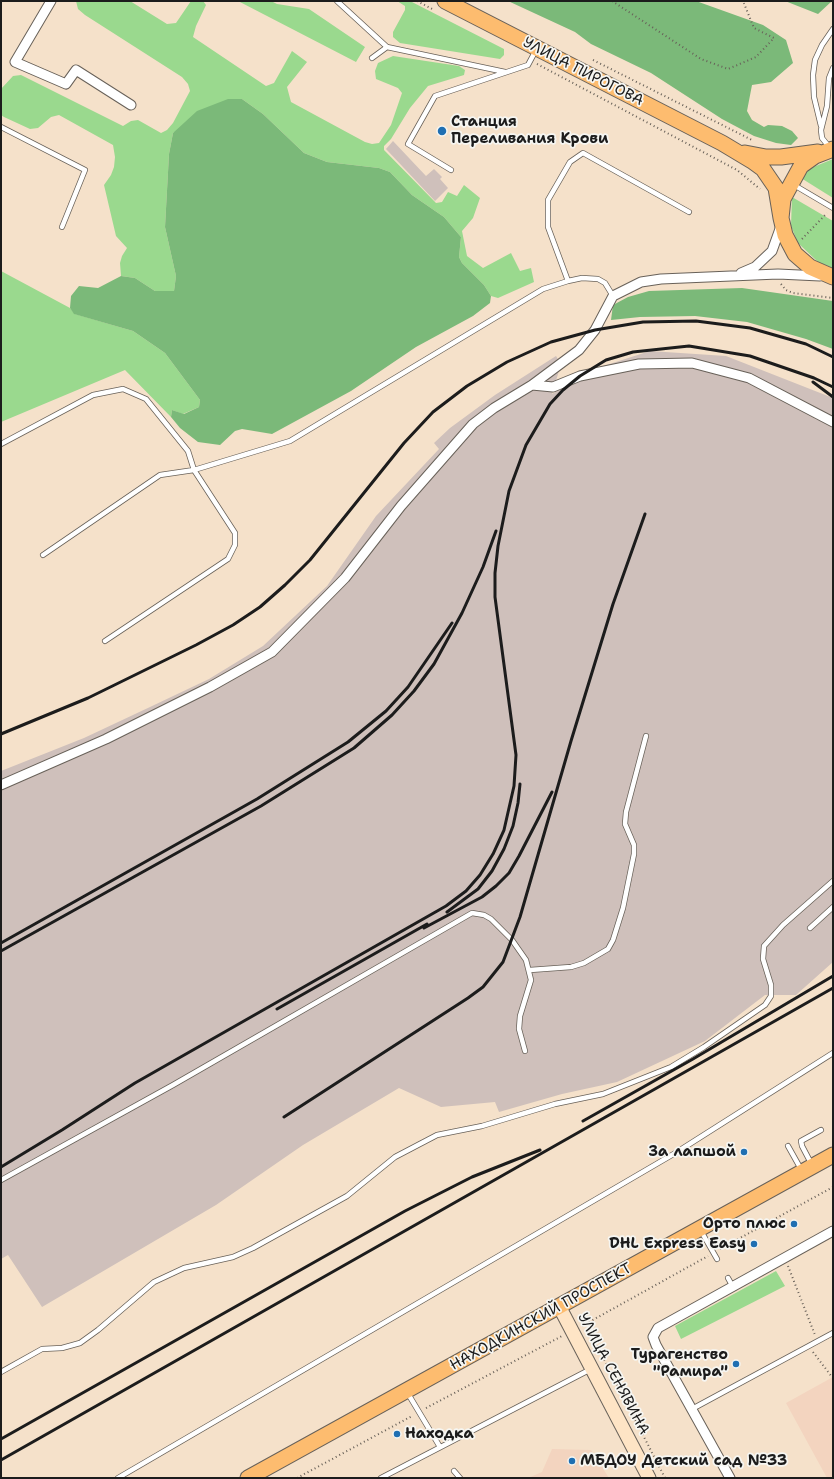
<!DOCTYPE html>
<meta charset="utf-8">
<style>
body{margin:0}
#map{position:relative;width:834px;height:1479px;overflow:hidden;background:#f5e1ca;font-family:"Shantell Sans",sans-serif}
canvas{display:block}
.frame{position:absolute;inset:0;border:2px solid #1c1c1c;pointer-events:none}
</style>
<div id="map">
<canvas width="834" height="1479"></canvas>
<div class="frame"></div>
</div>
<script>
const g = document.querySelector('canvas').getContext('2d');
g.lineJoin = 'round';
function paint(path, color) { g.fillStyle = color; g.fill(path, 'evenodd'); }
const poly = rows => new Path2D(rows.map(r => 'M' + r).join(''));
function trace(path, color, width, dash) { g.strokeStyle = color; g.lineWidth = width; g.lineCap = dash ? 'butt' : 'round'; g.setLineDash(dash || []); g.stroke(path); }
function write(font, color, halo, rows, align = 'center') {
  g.font = font + ' "Shantell Sans",sans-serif'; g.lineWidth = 3.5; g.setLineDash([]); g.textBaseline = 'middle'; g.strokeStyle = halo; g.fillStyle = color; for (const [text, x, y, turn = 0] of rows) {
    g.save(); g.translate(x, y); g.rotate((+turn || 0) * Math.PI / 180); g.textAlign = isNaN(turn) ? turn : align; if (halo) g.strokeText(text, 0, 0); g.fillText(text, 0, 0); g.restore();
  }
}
paint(poly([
 [833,1377,833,1478,827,1478,786,1403],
 [552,1449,591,1450,609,1478,528,1478,542,1472]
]), '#f3d4bf');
paint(poly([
 [393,141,426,176,434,169,442,177,440,179,448,188,435,201,386,149],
 [650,351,726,356,833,398,833,962,796,995,765,995,705,1041,617,1082,562,1094,499,1112,495,1102,441,1107,399,1088,303,1145,216,1205,42,1307,8,1255,1,1259,1,771,84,738,150,707,209,679,263,646,327,586,376,516,439,449,434,443,450,428,495,395,556,356,561,364,552,394,591,370]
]), '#cfc0bb');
paint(poly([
 [76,1,130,1,167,24,176,23,191,1,203,1,206,5,196,26,193,37,266,86,274,83,292,51,307,62,287,87,291,102,365,142,372,144,379,143,391,125,402,93,398,88,376,79,375,71,378,63,393,56,459,66,465,70,464,75,428,86,410,108,391,139,384,146,384,150,436,203,442,202,448,192,457,196,464,185,480,198,473,218,462,231,467,256,483,268,511,253,520,271,531,268,534,282,498,298,491,296,484,285,462,263,459,257,461,237,444,217,412,195,390,172,379,168,327,162,304,153,263,114,242,99,173,133,169,154,165,227,176,276,174,291,155,291,135,278,121,276,120,263,122,256,127,248,116,236,104,185,111,175,114,167,115,157,113,145,59,115,51,117,38,128,30,129,4,117,1,115,1,89,13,76,21,75,123,126,131,121,138,120,161,133,167,130,173,123,190,91,188,84,182,77,85,15,78,9],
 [238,1,271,1,277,4,309,9,365,47,356,62],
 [397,1,410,1,504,49,504,55,500,59,400,43,393,37,393,32,405,10,405,6],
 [833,159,833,198,801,178,811,168],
 [792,197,833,221,833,268,818,262,798,243,791,226],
 [1,271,70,308,75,314,133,331,165,353,200,400,199,407,183,414,172,410,171,417,125,370,1,422],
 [776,1271,785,1286,681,1339,675,1326]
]), '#9ad98e');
paint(poly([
 [508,1,696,1,763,25,786,40,793,63,771,82,752,85,747,111,752,120,764,127,768,125,782,126,792,131,798,138,791,145,776,143,754,136,722,119,651,73,591,44,575,32],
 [785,1,832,1,818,14],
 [228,99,242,99,263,114,304,153,327,162,379,168,390,172,412,195,444,217,461,237,459,257,462,263,484,285,491,296,490,303,473,316,416,347,351,391,272,434,242,429,235,431,220,445,198,442,180,428,171,417,172,410,184,414,199,407,200,400,165,353,133,331,74,314,70,308,71,296,79,286,98,288,121,276,135,278,155,291,174,291,176,276,165,227,169,154,173,133,197,111],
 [742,288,833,301,833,349,806,339,747,322,695,316,640,317,611,320,613,305,628,297,649,291]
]), '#7bb979');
const lane = poly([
 [337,1,387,47],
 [372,58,387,47,505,72],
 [821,126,814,97,813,75,815,60,822,45,833,29],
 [1,127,85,170,62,227],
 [830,148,822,138,821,130,827,106,829,78,833,68],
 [451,170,408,144,435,96,528,65,536,50],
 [794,185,833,208],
 [568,281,548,227,548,200,570,162,583,153,689,212],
 [1,444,93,395,123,389,146,399,188,451,194,470,235,533,235,545,228,559,105,641],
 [43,555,160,475,194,470,290,441,543,289,568,281,582,278,598,279,605,283,613,296],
 [810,928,833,907],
 [530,970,571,967,584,963,608,949,613,940,623,908,634,854,634,845,625,824,626,812,646,736],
 [788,1146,802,1171],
 [812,1165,802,1146,801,1141,821,1130],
 [1,1180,173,1085,472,913,484,915,491,919,512,940,526,960,531,980,520,1016,519,1029,525,1051],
 [701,1231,717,1259],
 [728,1278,733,1287],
 [1,1372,42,1349,62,1348,80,1343,98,1330,154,1282,184,1268,233,1257,253,1248,347,1196,395,1157,437,1135,482,1126,555,1104,603,1094,671,1067,704,1047,765,1005,771,996,771,985,763,959,764,946,783,925,833,881],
 [407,1392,440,1447],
 [692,1409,833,1333],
 [454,1471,460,1478],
 [118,1478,677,1152,833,1053],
 [381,1478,591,1369]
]);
const street = poly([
 [51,1,15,62,66,84,76,70,131,105],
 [741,273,755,267,772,251,781,226],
 [532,385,553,387,580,376,639,364,692,363,749,378,833,422],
 [1,785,106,739,210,687,272,652,345,578,401,506,473,424,494,408,532,385,579,350,595,330,613,296,641,282,661,279,778,274,820,276],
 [730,1478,656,1345,653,1337,658,1328,833,1231]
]);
const secondary = poly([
 [559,1306,649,1478]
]);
const primary = poly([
 [445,1,722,143,752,161,763,169,776,188,781,218],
 [833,149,815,156,801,166,783,199,781,218,785,235,795,254,810,267,833,277],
 [745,153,766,157,781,157,818,152],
 [248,1478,833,1155]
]);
trace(lane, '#686159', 6);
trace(street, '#686159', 11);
trace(secondary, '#686159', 15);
trace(primary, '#686159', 17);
trace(poly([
 [417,1,434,10],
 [612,1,701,59,728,69,756,57,774,38,754,28,743,1],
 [593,60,752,140],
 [537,64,737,170,760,189],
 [802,239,827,213],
 [781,284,786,290,793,293,833,298],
 [720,1249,833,1187],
 [788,1266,815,1335],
 [586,1324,665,1478],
 [582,1326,708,1256],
 [813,1352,832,1377],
 [426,1408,562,1336],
 [297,1478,412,1416]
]), '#686159', 2, [1, 3]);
trace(lane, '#fff', 4.5);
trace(street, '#fff', 9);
trace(secondary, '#fee4c5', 13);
trace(primary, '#fdbc6f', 15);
trace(poly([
 [813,382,833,397],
 [1,734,88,698,196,645,233,625,260,607,285,585,310,560,404,443,433,412,467,386,507,362,551,342,595,330,643,322,696,321,750,328,806,344,833,357],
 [447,912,478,889,492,871,504,849,513,826,518,803,520,784],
 [424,928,482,897,496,886,509,873,519,856,552,792],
 [1,943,257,799,348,742,386,711,408,687,452,623],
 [1,951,261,806,354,748,392,715,414,691,434,664,462,613,483,567,496,531],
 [277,1009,427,924],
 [284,1117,468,998,483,987,503,962,520,917,571,741,613,604,645,514],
 [583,1121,693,1059,833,976],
 [1,1167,62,1130,135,1083,446,906,466,891,480,875,493,854,504,830,514,786,516,755,495,597,495,573,498,546,509,491,526,445,550,404,563,390,580,376,606,360,633,352,689,346,750,356,814,378,833,387],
 [1,1439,405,1211,472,1177,540,1150],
 [1,1460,833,988]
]), '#1c1c1c', 3);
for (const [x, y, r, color] of [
 [442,131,5,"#1f6fb2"],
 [744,1152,4,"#1f6fb2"],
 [794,1224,4,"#1f6fb2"],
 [754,1244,4,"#1f6fb2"],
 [736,1364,4,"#1f6fb2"],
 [397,1434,4,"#1f6fb2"],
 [572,1461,4,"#1f6fb2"]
]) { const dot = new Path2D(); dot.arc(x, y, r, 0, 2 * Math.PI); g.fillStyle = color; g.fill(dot); trace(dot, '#f6f6f2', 1.5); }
write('15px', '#1c1c1c', '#f6f6f2', [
 ["УЛИЦА ПИРОГОВА",583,72,27],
 ["НАХОДКИНСКИЙ ПРОСПЕКТ",541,1317,-29],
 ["УЛИЦА СЕНЯВИНА",613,1374,62]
]);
write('bold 15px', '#1c1c1c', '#f6f6f2', [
 ["Станция",451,122,"left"],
 ["Переливания Крови",451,139,"left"],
 ["За лапшой",736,1152],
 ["Орто плюс",786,1224],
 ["DHL Express Easy",746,1244],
 ["Турагенство",728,1355],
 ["\"Рамира\"",728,1372],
 ["Находка",405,1434,"left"],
 ["МБДОУ Детский сад №33",580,1461,"left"]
], 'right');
</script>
